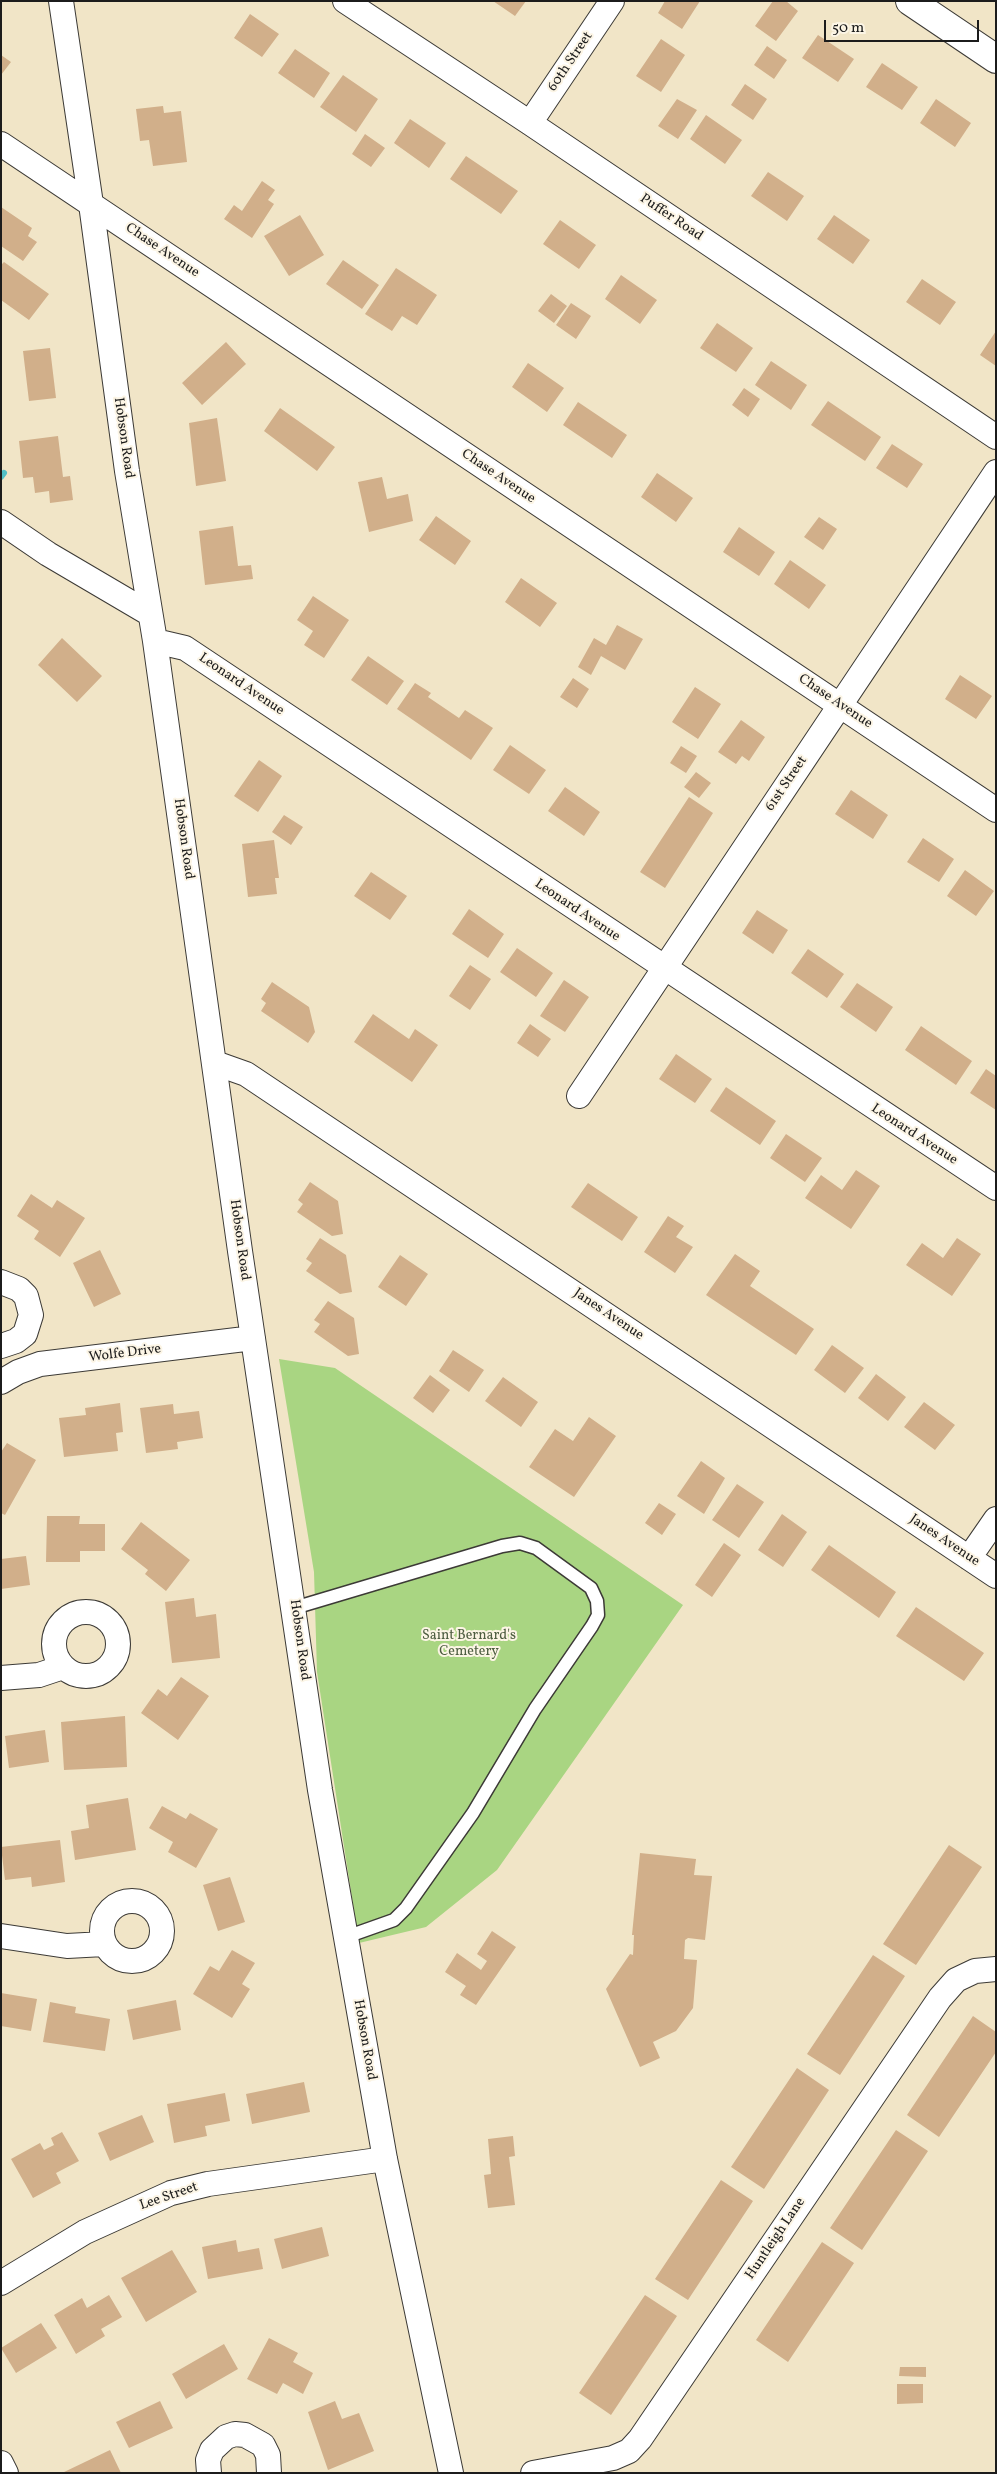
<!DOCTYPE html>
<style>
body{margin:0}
#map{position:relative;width:997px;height:2474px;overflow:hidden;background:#f1e5c7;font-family:Vollkorn,serif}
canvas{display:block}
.frame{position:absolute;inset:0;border:2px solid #1c1c1c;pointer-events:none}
.scale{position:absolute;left:824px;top:20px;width:155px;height:22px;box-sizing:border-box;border:2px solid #1c1c1c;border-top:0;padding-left:6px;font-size:15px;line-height:18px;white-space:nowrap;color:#1c1c1c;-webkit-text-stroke:4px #fcf5e5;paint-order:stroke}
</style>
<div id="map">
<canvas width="997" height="2474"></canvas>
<div class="frame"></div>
<div class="scale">50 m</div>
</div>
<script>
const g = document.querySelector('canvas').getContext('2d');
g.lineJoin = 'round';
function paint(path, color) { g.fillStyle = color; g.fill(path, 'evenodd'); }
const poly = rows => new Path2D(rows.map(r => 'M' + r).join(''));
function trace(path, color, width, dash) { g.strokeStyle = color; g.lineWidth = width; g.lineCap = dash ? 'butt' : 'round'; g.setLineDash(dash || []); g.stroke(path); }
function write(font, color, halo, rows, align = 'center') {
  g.font = font + ' Vollkorn,serif'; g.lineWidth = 4; g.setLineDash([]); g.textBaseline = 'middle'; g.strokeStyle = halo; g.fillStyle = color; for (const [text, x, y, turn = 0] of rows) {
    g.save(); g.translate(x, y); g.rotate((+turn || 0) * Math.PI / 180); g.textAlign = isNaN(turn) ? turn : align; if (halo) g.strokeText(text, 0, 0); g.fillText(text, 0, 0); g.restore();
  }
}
paint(poly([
 [279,1359,335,1368,683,1605,497,1870,426,1927,359,1943,317,1672,314,1572]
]), '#a9d582');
trace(poly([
 [1,477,4,473]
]), '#51bfc6', 6);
paint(poly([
 [493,1,526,1,515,16],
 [665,1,700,1,682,29,658,13],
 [773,1,786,1,798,11,776,41,755,26],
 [250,14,279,34,262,57,234,38],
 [818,35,854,59,838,82,802,58],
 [661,39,685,55,661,92,636,76],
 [767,46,787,60,774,79,754,65],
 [295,49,330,73,314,98,278,73],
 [1,55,11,62,1,75],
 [882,63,918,87,902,110,866,87],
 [343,75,378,99,356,132,320,107],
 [745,84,767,99,753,120,731,105],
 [677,99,697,110,678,139,658,126],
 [936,99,971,123,955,147,920,123],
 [163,106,164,113,181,111,187,162,153,166,149,140,140,141,136,109],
 [706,115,742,140,725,164,690,139],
 [410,119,446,143,429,168,394,143],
 [365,134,385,148,371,167,352,154],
 [466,156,518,191,501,214,450,179],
 [768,172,804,196,787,221,751,196],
 [262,181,275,190,268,200,274,204,252,238,224,219,234,205,242,211],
 [1,207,32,228,28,236,37,242,23,261,1,246],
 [300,215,324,255,289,276,264,236],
 [834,215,870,240,853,264,817,239],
 [560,220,596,245,579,269,543,244],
 [343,260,379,285,362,309,326,284],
 [4,262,49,294,29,320,1,300,1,265],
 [396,268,437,295,417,325,402,316,392,331,365,314],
 [621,275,657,300,640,324,605,299],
 [922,279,956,302,940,325,906,302],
 [551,294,567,306,554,323,538,311],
 [571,303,591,316,576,339,556,325],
 [717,323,753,348,736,372,700,348],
 [996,331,996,366,980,355],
 [226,342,246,364,202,405,182,383],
 [50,348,56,398,29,401,23,351],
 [771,361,807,385,791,410,755,385],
 [528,363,564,388,547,412,512,387],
 [744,388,760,399,748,417,732,405],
 [828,401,881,437,865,461,811,425],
 [578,402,627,435,612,458,563,425],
 [280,408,335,447,317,471,264,431],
 [217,418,226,481,196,486,189,423],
 [58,436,63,477,70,476,73,500,50,503,49,491,35,493,33,477,23,478,19,441],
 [892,444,923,464,907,488,876,468],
 [657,473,693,498,676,522,641,497],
 [382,477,387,499,408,494,413,521,369,532,358,482],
 [436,516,471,541,455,565,419,540],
 [819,517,837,529,823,550,804,537],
 [233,526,238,566,251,565,253,579,205,585,199,531],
 [739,527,775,552,759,576,723,552],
 [790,560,826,585,809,609,774,584],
 [521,578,557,603,540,627,505,602],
 [313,596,349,620,324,658,304,645,313,631,297,620],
 [617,625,643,639,625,670,601,656,591,675,578,667,594,638,606,645],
 [62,638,102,676,77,702,38,665],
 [368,656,404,681,387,705,351,680],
 [960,675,992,696,976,719,945,699],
 [573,678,589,689,577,708,560,697],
 [415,683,431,693,428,697,459,718,465,710,493,728,471,760,397,709],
 [695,687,721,704,698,739,672,722],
 [741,720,765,737,749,761,742,756,736,764,718,752],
 [510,745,546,770,529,794,493,770],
 [681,746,697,756,686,773,670,763],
 [259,760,282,776,258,812,234,796],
 [696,772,711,783,699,798,684,787],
 [565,787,600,812,584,836,548,811],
 [851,790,888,815,873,839,835,814],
 [689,797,713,813,665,888,640,872],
 [284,815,303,827,291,845,272,832],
 [923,838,954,859,939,882,907,862],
 [274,840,279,878,275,878,277,894,248,897,242,844],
 [965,870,994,891,976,916,947,896],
 [371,872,407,896,390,920,354,896],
 [469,909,504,934,488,958,452,934],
 [757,910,788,930,773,954,742,933],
 [517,948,553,973,536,997,500,972],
 [808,949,844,974,827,998,791,973],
 [470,965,491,979,470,1010,449,996],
 [564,980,589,997,565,1032,540,1016],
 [272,982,309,1007,315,1032,308,1043,261,1011,266,1003,261,999],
 [857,983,893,1007,876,1032,840,1007],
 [373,1014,409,1039,415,1029,438,1045,412,1082,354,1042],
 [530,1024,551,1039,538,1057,517,1043],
 [921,1026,972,1061,956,1085,905,1050],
 [676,1054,712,1079,695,1103,659,1079],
 [986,1069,996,1076,996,1110,970,1093],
 [726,1087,776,1121,760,1145,710,1111],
 [786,1134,822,1158,805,1182,770,1158],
 [856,1170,880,1186,851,1229,805,1198,821,1175,842,1190],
 [310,1182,338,1201,343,1234,332,1236,297,1212,303,1204,298,1200],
 [588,1183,638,1217,622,1241,571,1207],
 [31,1194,52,1208,57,1200,85,1218,60,1257,34,1239,39,1231,17,1216],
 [668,1216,684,1226,676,1237,693,1247,675,1273,644,1252],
 [320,1238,346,1255,352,1292,340,1294,306,1271,312,1263,306,1259],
 [957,1238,981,1254,952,1296,906,1265,922,1243,943,1258],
 [100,1250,121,1294,94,1307,73,1263],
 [735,1254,760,1271,750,1286,814,1329,796,1355,706,1295],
 [400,1255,428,1274,406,1306,378,1287],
 [328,1301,354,1318,359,1354,348,1356,314,1332,320,1324,314,1320],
 [832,1345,864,1368,845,1393,814,1370],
 [453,1350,484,1370,469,1392,439,1371],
 [876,1374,906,1397,888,1421,858,1398],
 [430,1375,450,1390,433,1413,413,1398],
 [503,1377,538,1402,521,1427,485,1401],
 [924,1402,955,1425,935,1450,904,1427],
 [120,1403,123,1432,116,1433,118,1451,64,1457,59,1418,86,1415,85,1408],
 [173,1404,174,1414,199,1411,203,1438,177,1442,178,1449,146,1453,140,1408],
 [589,1417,616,1436,574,1497,529,1467,555,1429,573,1441],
 [7,1443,36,1460,5,1515,1,1513,1,1452],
 [701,1461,725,1478,704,1514,677,1496],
 [737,1484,764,1502,739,1538,712,1520],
 [659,1503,676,1514,662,1535,645,1523],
 [782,1514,807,1532,783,1567,758,1550],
 [47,1516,80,1516,79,1524,105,1524,105,1551,80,1551,80,1562,46,1562],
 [141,1522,190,1560,166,1591,145,1574,148,1570,121,1549],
 [724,1543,741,1555,712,1597,695,1585],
 [829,1545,896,1592,879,1618,811,1570],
 [26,1556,30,1585,1,1589,1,1559],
 [194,1598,196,1617,216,1614,220,1658,172,1663,165,1602],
 [916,1607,984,1653,964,1681,896,1636],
 [181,1677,209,1696,178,1740,141,1713,158,1689,167,1696],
 [125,1716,127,1767,64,1770,61,1722],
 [45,1730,49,1762,9,1768,5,1736],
 [128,1798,136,1850,75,1860,71,1831,89,1828,86,1805],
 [162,1806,186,1819,190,1813,218,1829,196,1868,168,1852,173,1842,149,1828],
 [60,1840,65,1882,32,1887,31,1877,5,1880,1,1847],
 [949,1845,982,1867,916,1965,883,1944],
 [640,1853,696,1859,694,1875,712,1876,705,1940,688,1938,685,1940,684,1959,697,1960,693,2008,676,2031,653,2042,660,2058,640,2067,606,1989,630,1954,633,1955,634,1935,632,1935],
 [230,1877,245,1922,218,1931,203,1885],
 [492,1931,516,1947,476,2005,460,1995,466,1986,445,1972,457,1953,481,1970,487,1961,477,1954],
 [232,1950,255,1963,242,1984,250,1989,232,2018,193,1994,210,1966,219,1971],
 [873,1955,905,1976,840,2075,807,2054],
 [1,1993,37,1999,31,2031,1,2026],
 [176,2000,181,2030,133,2040,127,2010],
 [50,2002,76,2007,75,2013,110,2019,105,2051,43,2042],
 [973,2016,996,2032,996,2052,939,2137,907,2115],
 [797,2068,829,2090,764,2189,731,2167],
 [304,2082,310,2112,252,2124,246,2094],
 [225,2093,230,2121,205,2126,207,2136,174,2143,167,2104],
 [142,2115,154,2142,110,2161,98,2133],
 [896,2130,928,2151,862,2250,830,2228],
 [62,2132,79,2161,56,2173,61,2183,33,2198,11,2159,40,2143,44,2150,54,2145,51,2138],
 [513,2136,515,2156,509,2157,515,2205,488,2208,484,2175,491,2174,488,2139],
 [721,2180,753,2201,688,2300,655,2279],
 [322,2227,329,2256,282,2269,274,2239],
 [236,2240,238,2252,259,2248,263,2269,208,2279,202,2247],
 [822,2242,854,2263,788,2362,756,2340],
 [172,2250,197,2292,146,2322,121,2278],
 [109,2295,122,2317,101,2329,105,2336,76,2354,54,2315,82,2298,87,2308],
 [645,2295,677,2316,611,2415,579,2393],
 [41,2323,57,2348,16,2373,1,2348],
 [269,2338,298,2353,293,2362,313,2373,303,2394,283,2383,277,2394,247,2379],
 [224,2344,238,2369,186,2399,172,2374],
 [900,2367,926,2367,926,2377,899,2376],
 [897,2384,923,2384,923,2403,897,2404],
 [160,2401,173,2428,129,2448,116,2422],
 [335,2401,342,2419,359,2413,374,2451,328,2470,308,2412],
 [110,2450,121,2473,62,2473]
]), '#d1af8a');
const service = poly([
 [294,1608,502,1546,520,1543,536,1548,591,1588,597,1601,598,1615,592,1626,535,1709,473,1813,406,1908,394,1920,346,1937]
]);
const minor = poly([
 [61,1,91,204,127,471,155,641,240,1251,320,1790,385,2159,451,2473],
 [345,1,530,123,996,437],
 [530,123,612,1],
 [1,144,996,810],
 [1,522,48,554,150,614],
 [155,641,185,648,996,1188],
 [215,1063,246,1074,996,1576],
 [579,1096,996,472],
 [1,1282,19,1289,26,1296,31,1315,25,1334,16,1341,1,1346],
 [1,1382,18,1372,40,1364,253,1338],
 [969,1558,996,1519],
 '54 1644a32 32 0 1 1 64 0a32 32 0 1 1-64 0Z',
 [1,1678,39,1675,63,1667],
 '102 1931a30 30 0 1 1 60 0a30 30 0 1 1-60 0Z',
 [1,1936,67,1946,104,1944],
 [1,2283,85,2232,171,2193,208,2184,385,2159],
 [1,2463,6,2473],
 [209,2473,208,2460,212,2450,226,2437,235,2434,245,2435,263,2445,268,2455,269,2473],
 [533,2473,613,2458,629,2451,640,2439,940,1998,956,1980,975,1971,996,1969]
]);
const secondary = poly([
 [910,1,996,59]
]);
trace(service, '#3c3a36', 15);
trace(minor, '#3c3a36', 26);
trace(secondary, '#3c3a36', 30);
trace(service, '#fff', 12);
trace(minor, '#fff', 24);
trace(secondary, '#fff', 28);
write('14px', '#1c1c1c', '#fcf5e5', [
 ["60th Street",571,62,-56],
 ["Puffer Road",671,218,34],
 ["Chase Avenue",162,251,34],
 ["Hobson Road",123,438,82],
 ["Chase Avenue",498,477,34],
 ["Leonard Avenue",241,685,34],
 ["Chase Avenue",835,702,34],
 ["61st Street",787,784,-56],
 ["Hobson Road",183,839,82],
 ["Leonard Avenue",577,911,34],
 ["Leonard Avenue",914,1135,33],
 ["Hobson Road",239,1240,82],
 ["Janes Avenue",608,1315,34],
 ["Wolfe Drive",125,1354,-7],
 ["Janes Avenue",944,1541,34],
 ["Hobson Road",299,1640,82],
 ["Hobson Road",364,2040,80],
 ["Lee Street",169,2197,-19],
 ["Huntleigh Lane",776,2239,-56]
]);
write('14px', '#4d5d40', '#fcf5e5', [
 ["Saint Bernard's",469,1636],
 ["Cemetery",469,1652]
]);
</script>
